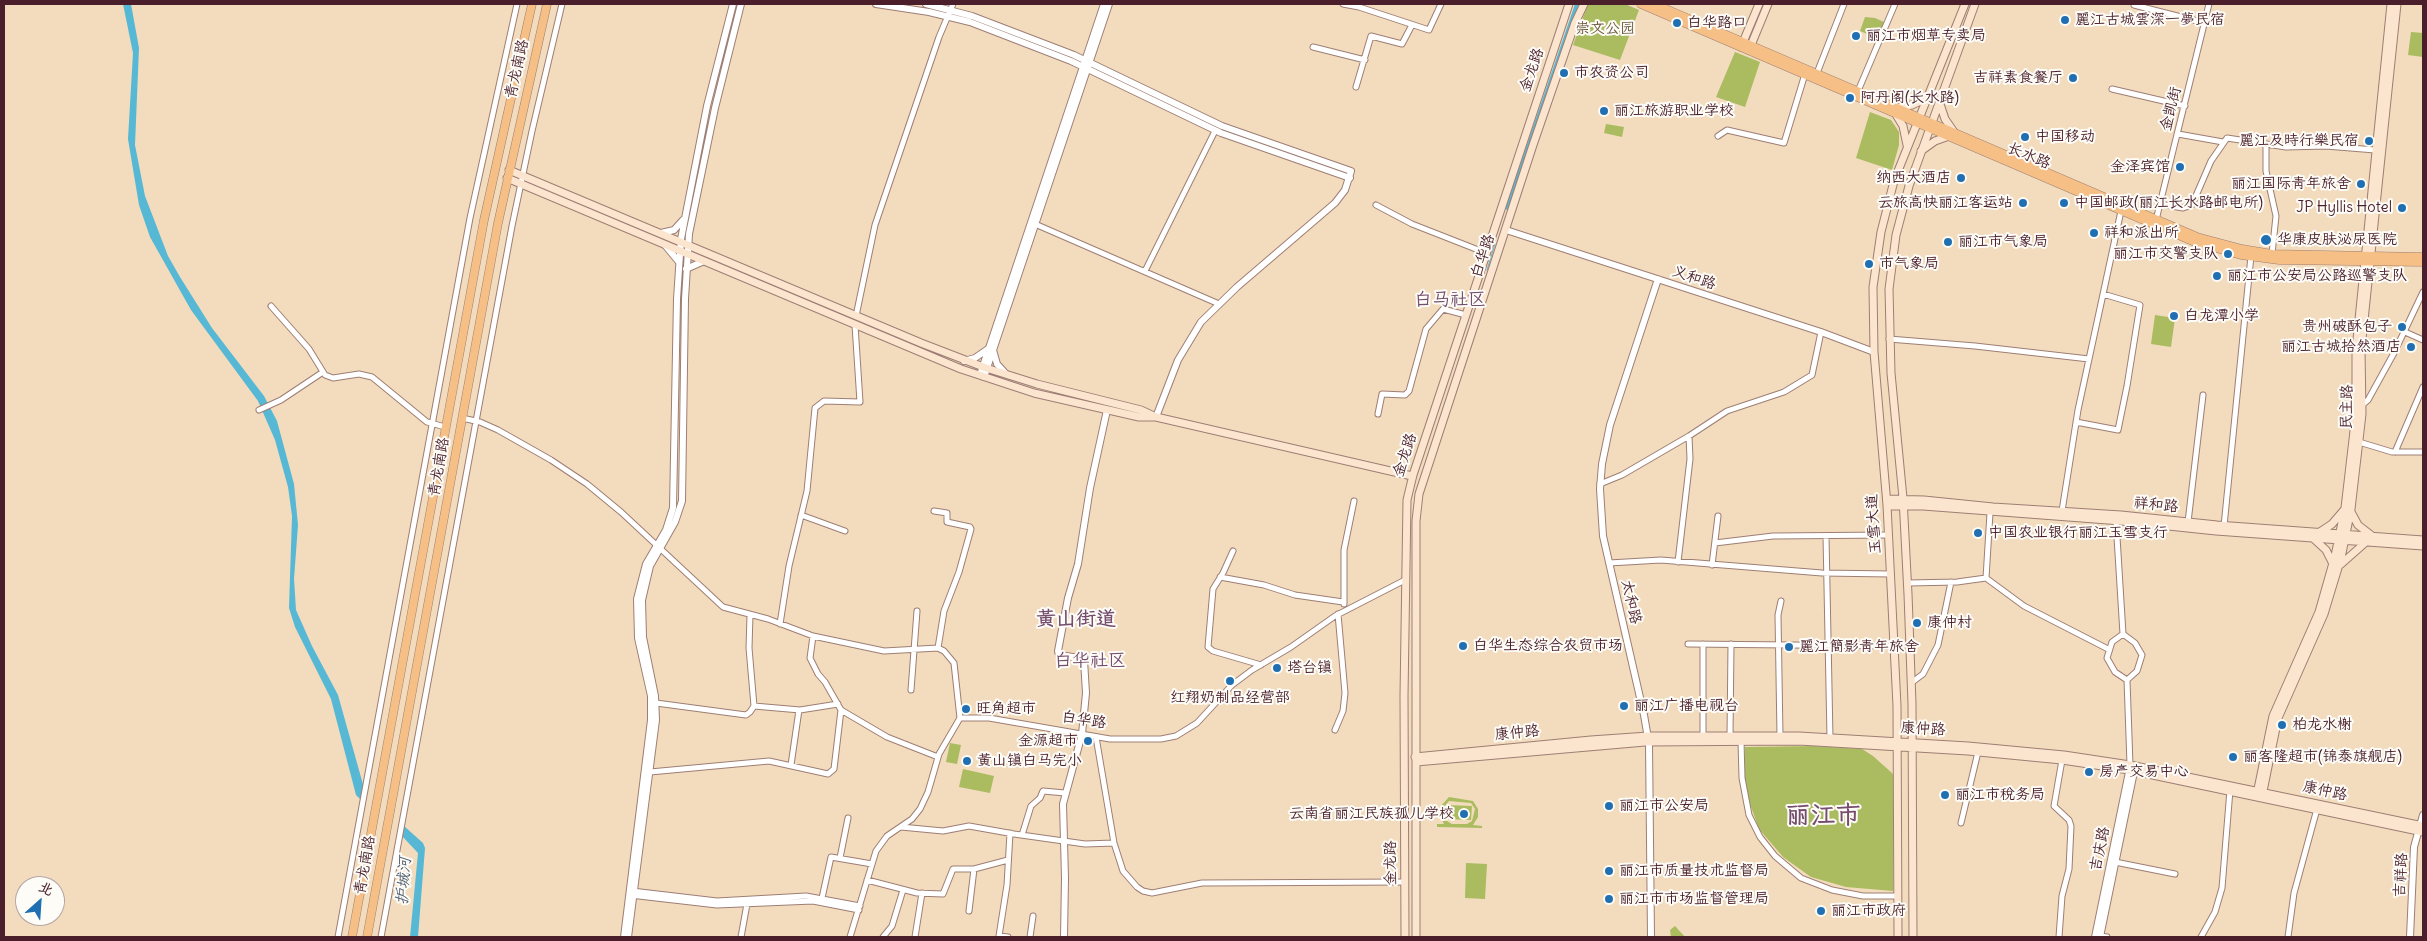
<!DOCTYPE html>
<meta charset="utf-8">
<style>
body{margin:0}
#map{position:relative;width:2427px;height:941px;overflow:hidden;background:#f2dcbd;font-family:Delius,"LXGW WenKai TC",sans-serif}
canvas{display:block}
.frame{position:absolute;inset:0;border:5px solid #4a1f2b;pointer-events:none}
.north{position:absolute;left:15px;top:876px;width:50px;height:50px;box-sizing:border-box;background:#fdfcf7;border:1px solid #b5a4a5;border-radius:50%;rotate:26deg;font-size:14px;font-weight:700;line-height:20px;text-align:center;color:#4a1f2b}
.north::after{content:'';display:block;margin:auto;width:18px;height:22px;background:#1f6fb2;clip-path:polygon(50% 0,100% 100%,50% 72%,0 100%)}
</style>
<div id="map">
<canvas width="2427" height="941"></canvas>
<div class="frame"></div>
<div class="north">北</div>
</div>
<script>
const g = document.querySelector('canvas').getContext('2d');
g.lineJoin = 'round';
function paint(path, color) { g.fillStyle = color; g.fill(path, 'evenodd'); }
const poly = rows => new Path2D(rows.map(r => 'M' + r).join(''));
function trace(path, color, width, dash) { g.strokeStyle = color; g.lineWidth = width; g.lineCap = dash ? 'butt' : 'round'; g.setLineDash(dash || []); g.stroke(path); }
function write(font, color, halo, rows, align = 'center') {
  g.font = font + ' Delius,"LXGW WenKai TC",sans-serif'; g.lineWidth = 4; g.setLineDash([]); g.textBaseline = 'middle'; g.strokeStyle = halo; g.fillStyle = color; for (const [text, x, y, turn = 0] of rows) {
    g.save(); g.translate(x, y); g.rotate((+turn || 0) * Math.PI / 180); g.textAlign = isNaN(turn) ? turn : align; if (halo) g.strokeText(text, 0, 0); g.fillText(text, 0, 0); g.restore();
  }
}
paint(poly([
 [1588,4,1625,4,1639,10,1620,60,1573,45],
 [1865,17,1875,18,1884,22,1877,38,1860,31],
 [2411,32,2423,33,2423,57,2408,55],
 [1735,52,1760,62,1745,107,1716,97],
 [1870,112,1891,120,1899,132,1899,145,1892,170,1856,158],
 [1606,124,1624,127,1622,137,1604,133],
 [2155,315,2175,318,2171,347,2151,344],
 [950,743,961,745,957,764,946,762],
 [1813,746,1862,749,1873,756,1892,773,1894,777,1893,891,1846,887,1811,877,1783,857,1759,829,1746,793,1744,774,1745,747],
 [963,769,994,776,990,793,959,787],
 [1449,797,1473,801,1478,809,1478,817,1473,825,1482,826,1482,828,1437,827,1437,824,1444,824,1440,816,1440,807],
 [1449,801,1471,803,1475,809,1472,821,1467,824,1452,824,1445,820,1443,808],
 [1446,805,1472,806,1471,820,1446,819],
 [1466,863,1487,864,1485,899,1465,898],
 [1675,926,1685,937,1671,937,1670,930]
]), '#aabc5f');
paint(poly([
 [123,4,131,4,139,48,135,145,145,196,168,256,180,277,212,328,264,396,277,421,294,484,298,525,294,579,296,610,312,646,338,695,364,788,360,799,356,795,331,699,295,627,289,608,292,516,288,487,275,440,258,401,191,310,150,237,139,205,128,139,133,53],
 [1575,4,1579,4,1508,210,1505,209],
 [404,826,423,843,425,848,418,937,410,937,418,853,402,836]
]), '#56b8d4');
trace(poly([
 [1487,270,1495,244]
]), '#56b8d4', 1);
const minor = poly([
 [1343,4,1359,7,1429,30,1441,4],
 [2134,5,2205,23],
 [1313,47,1365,60],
 [1817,73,1844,4],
 [1356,87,1371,36,1402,44,1412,25],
 [2112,89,2185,106],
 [1858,91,1895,4],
 [2178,134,2223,142],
 [1718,136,1727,130,1784,143,1805,74],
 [2266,144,2266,171,2276,216,2272,254],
 [2160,204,2183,208,2192,205,2211,161,2227,138,2286,147,2326,146,2375,150],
 [1376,205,1412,224,1486,253],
 [2156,220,2209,4],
 [1035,224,1219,304],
 [1145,271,1215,131],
 [271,306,309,349,325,375,333,378,359,374,372,377,427,422,445,427],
 [856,316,875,225,939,37,953,4],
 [2405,332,2423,340],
 [1889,339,1975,346,2089,359],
 [2362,405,2368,400,2394,353,2423,292],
 [259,410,281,400,323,372],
 [1378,414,1382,394,1405,395,1409,391,1426,329,1443,309,1466,315],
 [462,418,480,422,498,430,551,460,587,484,621,512,723,607,768,619,813,636,884,651,938,648,944,651,954,663,960,718],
 [2076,422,2118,430,2127,386,2140,305,2103,294],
 [2359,442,2392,452,2423,452],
 [2395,452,2423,387],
 [1600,484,1622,475,1689,436,1727,411,1784,392,1812,375,1821,332],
 [934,511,947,513,947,522,970,527,971,529,959,572,944,611,938,648],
 [2062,511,2078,410,2121,211],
 [801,515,845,531],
 [2116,521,2123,634],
 [2188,522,2203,395],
 [2224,526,2251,256],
 [1826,536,1830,738],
 [1715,543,1773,536,1889,535],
 [1233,551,1223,573,1213,589,1208,647,1213,651,1261,665],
 [1678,562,1690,459,1689,436],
 [1609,563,1661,560,1822,573,1891,574],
 [1712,565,1718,516],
 [1220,577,1264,585,1295,595,1343,602],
 [1986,578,1990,513],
 [1908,583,1957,582,1986,578,2024,606,2108,649],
 [1344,604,1344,550,1354,501],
 [780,624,789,566,807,491,815,408,824,401,860,402,855,325],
 [2123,634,2112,642,2107,658,2115,672,2127,680],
 [2123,634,2135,643,2142,655,2137,671,2127,680],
 [813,636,810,658,818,674,825,682,841,710,887,737,938,757],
 [1688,644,1894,646],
 [1703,644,1703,736],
 [2127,680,2130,765],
 [1911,683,1923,674,1938,645,1951,582],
 [911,690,917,611],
 [656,703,746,715,750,712,754,706,749,648,750,615],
 [754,706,800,710,838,704],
 [1335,730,1343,711,1345,693,1338,614],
 [1730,736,1731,644],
 [1780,736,1778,615,1781,601],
 [1096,737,1114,843,1123,871,1137,887,1143,891,1152,893,1202,883,1405,882],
 [1741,741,1742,778,1749,815,1760,837,1775,856,1801,878,1832,890,1863,896,1898,896],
 [791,765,799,710],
 [650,772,769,761,828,774,834,769,841,710],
 [1961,823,1978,752],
 [901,827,943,831,969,826,1014,834,1085,844,1114,843],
 [1022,835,1031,806,1040,798,1043,791,1065,793],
 [840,858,848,818],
 [2115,862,2175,874],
 [867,880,917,893,943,894,953,869,974,869,1008,860],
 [632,891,717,901,806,896,860,906],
 [630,895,717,905,813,901,859,910],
 [822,898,831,857,872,864],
 [969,911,974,869],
 [2100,936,2107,937],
 [338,937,470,218,517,4],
 [381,937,512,226,532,131,562,4],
 [741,937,747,904],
 [850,937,876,851,887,836,912,819,920,809,928,792,939,754,960,718,989,718,1110,739,1161,739,1176,736,1197,723,1232,685,1252,670,1291,647,1335,616,1405,580],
 [883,937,892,926,903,890],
 [915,937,922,893],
 [1008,937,999,936,1007,885,1010,833],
 [1030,937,1033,916],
 [2059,937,2062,896,2069,869,2071,826,2069,820,2054,806,2062,760],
 [2201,937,2215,912,2222,888,2230,790],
 [2288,937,2294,893,2317,809]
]);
const tertiary = poly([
 [876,4,929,12,970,22,1071,61,1221,133,1350,178],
 [926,4,972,16,1074,55,1222,126,1351,171,1345,190,1335,203,1237,287,1201,322,1178,360,1156,417],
 [1506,230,1821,332,1874,352],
 [661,233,674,230,683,220],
 [665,245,679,262],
 [686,269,704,261],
 [993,350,997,364,1006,374],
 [964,361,975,358,988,349],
 [980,375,1104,4],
 [984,377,1109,4],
 [624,937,651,720,651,696,638,638,637,599,646,564,666,530,673,508,677,299,681,239,707,106,733,4],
 [628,937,656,720,655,696,643,637,642,600,650,566,675,522,682,501,685,299,689,234,715,108,741,4],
 [1064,937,1065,878,1063,804,1082,734,1086,693,1084,660,1080,658,1059,655,1058,651,1068,598,1078,564,1090,488,1107,410],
 [1651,937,1649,744,1644,715,1603,536,1600,489,1602,464,1610,425,1658,279],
 [2095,937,2130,767],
 [2100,937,2135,767],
 [2410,937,2414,847,2423,815]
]);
const secondary = poly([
 [1741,47,1759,4],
 [1749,50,1768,4],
 [1939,101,1945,119,1954,132],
 [1897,108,1912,105,1927,98],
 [1895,113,1903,126,1907,145],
 [1921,151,1935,141,1949,136],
 [509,170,921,343,986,368,1037,384,1141,410,1156,417,1412,476],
 [507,178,961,369,1034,393,1139,417,1153,417],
 [1887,499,1924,500,1993,507,2121,515,2217,525,2423,540],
 [1887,506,1923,506,2121,521,2216,531,2423,546],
 [2351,512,2358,525,2371,535],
 [2320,532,2332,524,2344,510],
 [2314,539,2326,550,2333,564],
 [2340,565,2366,542],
 [1415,757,1591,740,1648,736,1799,736,1968,746,2064,755,2130,765,2423,826],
 [1416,762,1645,742,1799,741,1968,751,2062,760,2129,770,2423,832],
 [2257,794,2273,716,2319,612,2335,556,2345,508,2356,414,2356,349,2391,4],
 [2262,796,2278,718,2324,614,2341,558,2351,509,2362,414,2361,349,2397,4],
 [1405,937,1404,696,1407,500,1413,475,1569,4],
 [1416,937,1416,521,1419,494,1533,145,1575,23,1584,4],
 [1898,937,1897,706,1887,505,1874,352,1873,287,1881,232,1894,181,1965,4],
 [1913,937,1912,704,1908,594,1903,498,1891,373,1889,289,1896,235,1909,186,1975,4]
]);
const primary = poly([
 [352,937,484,220,532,4],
 [367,937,498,223,547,4]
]);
const trunk = poly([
 [1641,4,2195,242,2241,255,2279,260,2423,262],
 [1654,4,2197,237,2242,249,2272,254,2423,257]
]);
trace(minor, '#9e7e74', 7);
trace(tertiary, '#9e7e74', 8);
trace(secondary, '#9e7e74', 9);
trace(primary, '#9e7e74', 9);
trace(trunk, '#9e7e74', 9);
trace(minor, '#fff', 5);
trace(tertiary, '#fff', 6);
trace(secondary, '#fbe5cf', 7);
trace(primary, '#f5bf86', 8);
trace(trunk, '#f5bf86', 8);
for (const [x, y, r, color] of [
 [2065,20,5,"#1f6fb2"],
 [1677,23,5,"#1f6fb2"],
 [1856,36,5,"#1f6fb2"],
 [1564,73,5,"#1f6fb2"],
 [2073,78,5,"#1f6fb2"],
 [1850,98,5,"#1f6fb2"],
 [1604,111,5,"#1f6fb2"],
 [2025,137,5,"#1f6fb2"],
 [2369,141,5,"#1f6fb2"],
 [2180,167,5,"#1f6fb2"],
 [1961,178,5,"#1f6fb2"],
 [2361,184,5,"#1f6fb2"],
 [2023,203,5,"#1f6fb2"],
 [2064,203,5,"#1f6fb2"],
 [2402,208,5,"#1f6fb2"],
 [2094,233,5,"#1f6fb2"],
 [2266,240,6,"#1f6fb2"],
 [1948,242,5,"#1f6fb2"],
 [2228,254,5,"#1f6fb2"],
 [1869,264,5,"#1f6fb2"],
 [2217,276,5,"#1f6fb2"],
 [2174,316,5,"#1f6fb2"],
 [2402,327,5,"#1f6fb2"],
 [2411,347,5,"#1f6fb2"],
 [1978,533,5,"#1f6fb2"],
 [1917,623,5,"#1f6fb2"],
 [1463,646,5,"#1f6fb2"],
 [1789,647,5,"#1f6fb2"],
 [1277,668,5,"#1f6fb2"],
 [1230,681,5,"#1f6fb2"],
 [1624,706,5,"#1f6fb2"],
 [966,709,5,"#1f6fb2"],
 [2282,725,5,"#1f6fb2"],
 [1088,741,5,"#1f6fb2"],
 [2233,757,5,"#1f6fb2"],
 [967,761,5,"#1f6fb2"],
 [2089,772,5,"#1f6fb2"],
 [1945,795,5,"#1f6fb2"],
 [1609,806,5,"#1f6fb2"],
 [1464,814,5,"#1f6fb2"],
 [1609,871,5,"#1f6fb2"],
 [1609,899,5,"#1f6fb2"],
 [1821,911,5,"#1f6fb2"]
]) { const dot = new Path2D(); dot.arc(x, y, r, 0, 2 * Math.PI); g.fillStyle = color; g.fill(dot); trace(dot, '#fdfcf7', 2); }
write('15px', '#4a1f2b', '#fdfcf7', [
 ["麗江古城雲深一夢民宿",2075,20],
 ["白华路口",1687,23],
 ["丽江市烟草专卖局",1866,36],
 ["市农资公司",1574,73],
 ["吉祥素食餐厅",2063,78,"right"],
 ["阿丹阁(长水路)",1860,98],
 ["丽江旅游职业学校",1614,111],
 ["中国移动",2035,137],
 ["麗江及時行樂民宿",2359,141,"right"],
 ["金泽宾馆",2170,167,"right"],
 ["纳西大酒店",1951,178,"right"],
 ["丽江国际青年旅舍",2351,184,"right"],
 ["云旅高快丽江客运站",2013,203,"right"],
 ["中国邮政(丽江长水路邮电所)",2074,203],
 ["JP Hyllis Hotel",2392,208,"right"],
 ["祥和派出所",2104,233],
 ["华康皮肤泌尿医院",2277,240],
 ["丽江市气象局",1958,242],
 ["丽江市交警支队",2218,254,"right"],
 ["市气象局",1879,264],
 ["丽江市公安局公路巡警支队",2227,276],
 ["白龙潭小学",2184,316],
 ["贵州破酥包子",2392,327,"right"],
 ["丽江古城拾然酒店",2401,347,"right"],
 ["中国农业银行丽江玉雪支行",1988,533],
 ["康仲村",1927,623],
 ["白华生态综合农贸市场",1473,646],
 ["麗江簡影青年旅舍",1799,647],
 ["塔台镇",1287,668],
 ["红翔奶制品经营部",1230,698,"center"],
 ["丽江广播电视台",1634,706],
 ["旺角超市",976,709],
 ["柏龙水榭",2292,725],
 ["金源超市",1078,741,"right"],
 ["丽客隆超市(锦泰旗舰店)",2243,757],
 ["黄山镇白马完小",977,761],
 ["房产交易中心",2099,772],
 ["丽江市税务局",1955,795],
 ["丽江市公安局",1619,806],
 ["云南省丽江民族孤儿学校",1454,814,"right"],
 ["丽江市质量技术监督局",1619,871],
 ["丽江市市场监督管理局",1619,899],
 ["丽江市政府",1831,911]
], 'left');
write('15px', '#6c563d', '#fdfcf7', [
 ["崇文公园",1605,29]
]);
write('15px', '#4a1f2b', '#fdfcf7', [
 ["青龙南路",517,69,-77],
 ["金龙路",1532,70,-71],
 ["金凯街",2171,109,-76],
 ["长水路",2029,156,23],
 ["白华路",1483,256,-72],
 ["义和路",1694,278,18],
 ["民主路",2347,407,-89],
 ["金龙路",1405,455,-72],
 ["青龙南路",439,467,-80],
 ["祥和路",2156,505,6],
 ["玉雪大道",1874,524,-94],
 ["太和路",1631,602,77],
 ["白华路",1084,720,9],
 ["康仲路",1923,729,3],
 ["康仲路",1517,733,-6],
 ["康仲路",2325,791,12],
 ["吉庆路",2100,849,-78],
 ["金龙路",1391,863,-90],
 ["青龙南路",365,865,-80],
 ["吉祥路",2401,875,-87]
]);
write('italic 16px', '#4f5c6f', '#fdfcf7', [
 ["护城河",404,881,-86]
]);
write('18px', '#754d6e', '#fdfcf7', [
 ["白马社区",1450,300],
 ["白华社区",1090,661]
]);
write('bold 20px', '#754d6e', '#fdfcf7', [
 ["黄山街道",1076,619]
]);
write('bold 25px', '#754d6e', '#fdfcf7', [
 ["丽江市",1823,816]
]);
</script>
